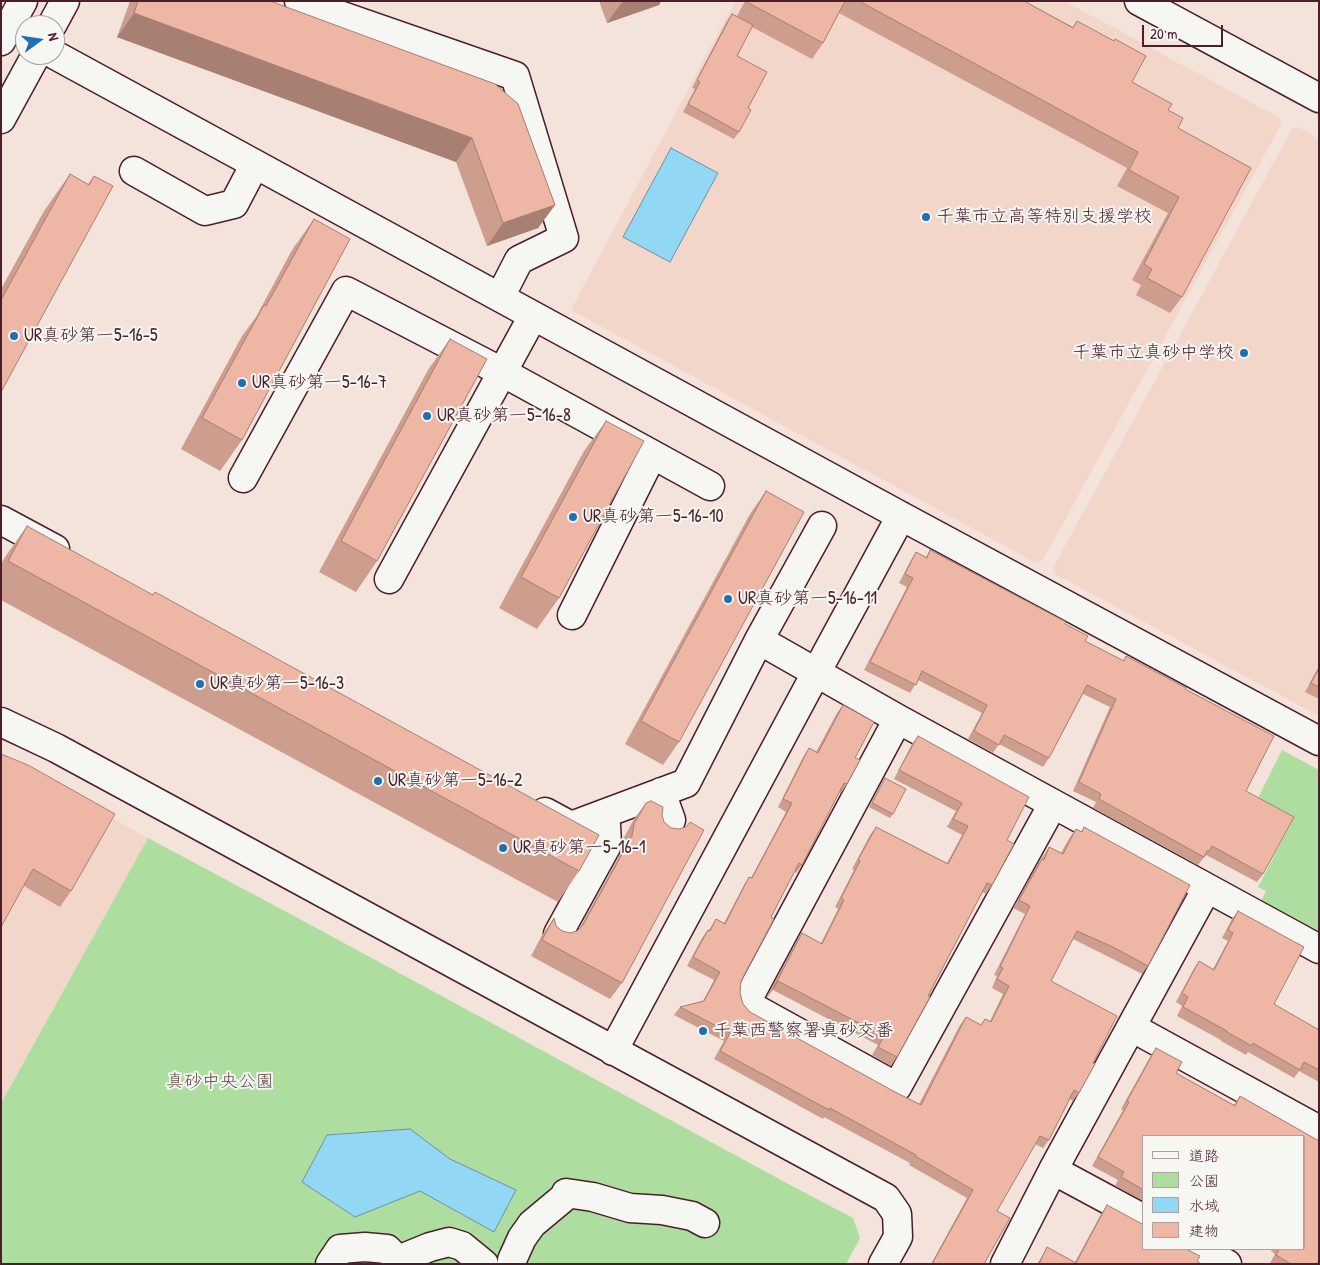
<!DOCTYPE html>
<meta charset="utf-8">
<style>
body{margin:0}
#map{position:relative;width:1320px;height:1265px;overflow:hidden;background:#f4e3db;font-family:"Patrick Hand","Klee One",sans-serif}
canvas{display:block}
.frame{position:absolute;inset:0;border:2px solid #4a1f2b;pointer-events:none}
.legend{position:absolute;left:1142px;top:1135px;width:162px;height:115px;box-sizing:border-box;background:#f6f6f2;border:1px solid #b1a0a2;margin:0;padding:6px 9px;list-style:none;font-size:15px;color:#4a1f2b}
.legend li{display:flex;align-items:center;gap:10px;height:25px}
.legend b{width:25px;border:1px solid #b1a0a2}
.north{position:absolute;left:15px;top:15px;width:50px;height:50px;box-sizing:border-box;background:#f6f6f2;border:1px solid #b1a0a2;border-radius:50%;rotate:76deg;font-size:14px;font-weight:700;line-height:20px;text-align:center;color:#4a1f2b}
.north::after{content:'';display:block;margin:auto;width:18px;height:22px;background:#1f6fb2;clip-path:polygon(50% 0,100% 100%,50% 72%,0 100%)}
.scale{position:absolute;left:1142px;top:25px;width:81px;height:22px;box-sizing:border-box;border:2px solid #4a1f2b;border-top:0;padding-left:6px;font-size:15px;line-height:18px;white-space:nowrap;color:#4a1f2b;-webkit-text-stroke:4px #f6f6f2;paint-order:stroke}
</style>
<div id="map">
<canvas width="1320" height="1265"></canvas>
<div class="frame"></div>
<ul class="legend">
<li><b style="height:6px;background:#f6f6f2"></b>道路</li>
<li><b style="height:14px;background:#adde9f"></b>公園</li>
<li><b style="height:14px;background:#92d8f4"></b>水域</li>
<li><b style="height:14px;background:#eeb6a4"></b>建物</li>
</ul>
<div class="north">N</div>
<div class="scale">20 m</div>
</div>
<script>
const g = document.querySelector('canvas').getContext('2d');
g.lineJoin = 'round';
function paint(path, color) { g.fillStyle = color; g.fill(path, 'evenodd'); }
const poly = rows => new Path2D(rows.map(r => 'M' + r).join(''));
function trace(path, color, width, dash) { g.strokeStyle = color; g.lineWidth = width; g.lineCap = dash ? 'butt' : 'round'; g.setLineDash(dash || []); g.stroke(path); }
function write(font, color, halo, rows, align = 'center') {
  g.font = font + ' "Patrick Hand","Klee One",sans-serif'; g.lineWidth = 4; g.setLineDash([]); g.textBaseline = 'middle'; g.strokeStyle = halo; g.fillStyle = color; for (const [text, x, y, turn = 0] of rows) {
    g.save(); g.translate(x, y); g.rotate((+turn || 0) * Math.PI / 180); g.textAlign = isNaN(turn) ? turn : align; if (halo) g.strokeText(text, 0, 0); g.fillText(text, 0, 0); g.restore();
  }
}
paint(poly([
 [735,1,1065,1,1278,117,1282,123,1043,560,1036,563,571,310],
 [1298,127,1319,139,1319,716,1055,574,1053,568,1292,129],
 [1,759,12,763,148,838,1,1102]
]), '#f2d6ca');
paint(poly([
 [1282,750,1319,770,1319,934,1260,903,1266,891,1258,887,1291,823,1255,804],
 [148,838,296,917,794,1187,853,1218,860,1238,846,1264,1,1264,1,1103]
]), '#adde9f');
const water = poly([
 [671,148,718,173,670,262,623,237,671,148],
 [410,1129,450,1159,516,1190,494,1232,420,1191,355,1217,302,1182,327,1135,410,1129]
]);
paint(water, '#92d8f4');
trace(water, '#758ea4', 1);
const minor = poly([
 [299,1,515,76,564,238,519,260,500,297],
 [1139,1,1319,98],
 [52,25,65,1],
 [1,41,23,1],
 [55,55,901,516,1319,741],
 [1,119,36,55],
 [134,171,205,211,234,204,255,164],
 [243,478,346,291,502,372,710,486],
 [1,520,55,549],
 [822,526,759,640,898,719,1319,949],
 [389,579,533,316],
 [572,615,652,455],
 [898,719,749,997,752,1007,897,1087,1053,804],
 [1,722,56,748,886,1198,897,1214,898,1237,883,1264],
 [661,792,671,820,666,830],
 [545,812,571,826,686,783,759,640],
 [558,934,607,845,606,825,602,815],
 [1131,1027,1319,1130],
 [613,1051,816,673,901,516],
 [1053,1170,1144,1219],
 [566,1193,593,1197,630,1208,662,1210,692,1216,705,1223],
 [1199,1249,1227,1264],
 [330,1264,340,1249,365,1247,387,1249,398,1260,430,1247,449,1242,462,1246,484,1264],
 [512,1264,512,1260,522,1238,532,1224,562,1199],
 [1005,1264,1053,1170,1207,888]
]);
trace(minor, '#4a1f2b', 31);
trace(minor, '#f6f6f2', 28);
paint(poly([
 [130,1,270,1,518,104,555,205,538,228,487,246,456,162,117,37],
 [599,1,661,1,659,5,607,23],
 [745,1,1024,1,1073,27,1077,21,1132,82,1168,110,1178,128,1182,297,1170,313,1136,295,1141,285,1132,280,1168,213,1117,186,1127,168,839,13,823,43,812,59,752,27,737,56,748,108,739,132,734,139,683,112,695,89,692,88,727,21,732,14,737,16],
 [70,174,88,184,94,176,1,392,1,289,44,211],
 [314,219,242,440,220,471,181,449,242,336,256,317,292,250],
 [450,339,377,561,356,592,319,572,428,370],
 [606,421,559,598,537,629,499,608,584,451],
 [766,491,679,742,663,765,625,744,750,514],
 [27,526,579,871,558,902,1,600,1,564,5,557],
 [930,550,1065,624,1085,641,1123,661,1126,656,1185,689,1246,791,1263,874,1257,882,1206,855,1198,865,1093,808,1096,802,1073,791,1110,707,1083,694,1049,758,1043,767,999,744,993,753,968,739,982,713,918,680,910,693,864,670,907,587,899,583,911,560,916,552,926,557],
 [1319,667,1319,699,1305,692,1315,673],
 [843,705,855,758,847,784,841,793,839,792,802,865,796,873,794,872,771,917,741,981,740,993,743,1004,750,1012,895,1092,919,1104,960,1025,966,1017,981,1025,985,1019,990,1021,1003,994,992,988,997,976,994,975,1025,914,1013,908,1036,867,1049,847,1061,853,1070,837,1076,829,1081,832,1084,827,1148,966,1142,974,1107,956,1073,939,1051,981,1093,1063,1079,1093,1073,1101,1070,1099,1049,1140,1043,1148,1035,1144,997,1211,984,1264,931,1264,967,1198,909,1165,910,1163,824,1117,823,1119,714,1059,724,1041,674,1015,680,1007,703,1001,714,980,687,966,702,938,708,930,709,930,716,919,724,923,744,885,749,877,751,878,786,812,778,807,803,757,809,748,816,752,837,713],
 [918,736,1007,840,992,885,986,894,982,892,897,1057,891,1066,872,1055,878,1045,773,990,767,998,767,997,796,942,802,933,821,943,838,909,835,907,854,870,852,869,870,835,876,827,947,863,962,835,947,827,956,811,894,779,912,744],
 [1,754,71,891,60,907,24,886],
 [885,778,893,814,890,818,869,807],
 [646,803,622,983,610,999,531,956,542,935,554,918,556,926,562,931,570,933,578,931,621,853,622,841,634,819],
 [1238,911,1274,1004,1319,1030,1319,1082,1299,1071,1294,1078,1248,1052,1246,1055,1221,1041,1221,1040,1177,1016,1182,1006,1176,1002,1193,970,1199,961,1213,969,1228,941,1222,938,1232,919],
 [1156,1048,1176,1073,1234,1105,1240,1096,1319,1141,1317,1264,1270,1263,1275,1254,1271,1251,1272,1249,1304,1249,1304,1136,1144,1136,1144,1201,1115,1186,1118,1180,1092,1166,1123,1110,1121,1109,1150,1057],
 [1107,1205,1197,1261,1201,1264,1037,1264,1042,1256,1047,1247,1075,1262,1101,1214]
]), '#cd9d8d');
paint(poly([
 [623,1,661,1,659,5,607,23],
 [134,13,472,138,456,162,117,37],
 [555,205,538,228,487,246,503,223]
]), '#a77f73');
const building = poly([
 [138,1,270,1,495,84,518,104,555,205,503,223,472,138,134,13,138,1],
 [748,1,845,1,823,43,747,2,748,1],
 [859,1,1024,1,1073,28,1077,21,1114,41,1115,39,1146,56,1132,82,1172,104,1168,110,1183,118,1178,128,1251,168,1182,297,1147,278,1152,269,1144,264,1179,197,1129,170,1138,152,859,1],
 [732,14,753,25,737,56,767,72,748,108,751,110,739,132,688,104,700,82,697,80,732,14],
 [70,174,89,185,94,176,113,186,1,392,1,300,70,174],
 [314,219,350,239,242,440,202,418,264,305,266,306,314,219],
 [450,339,487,359,377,561,341,541,450,339],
 [606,421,644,441,559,598,521,577,606,421],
 [766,491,804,512,679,742,641,721,766,491],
 [27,526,153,595,155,592,599,835,579,871,8,561,27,526],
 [930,550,1066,622,1065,624,1088,636,1085,641,1124,661,1126,656,1186,688,1185,689,1274,736,1246,791,1294,817,1263,874,1212,846,1209,851,1207,851,1204,857,1099,799,1101,794,1079,782,1116,699,1087,685,1049,758,1004,735,999,745,974,731,987,705,922,671,916,685,870,662,913,578,905,574,916,552,927,558,930,550],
 [1319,668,1319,687,1311,683,1319,668],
 [843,705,874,722,855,758,860,760,847,784,844,783,802,865,799,863,771,917,774,919,741,981,740,993,743,1004,750,1012,895,1092,921,1105,966,1017,981,1025,985,1019,991,1022,1009,986,997,979,1003,968,1000,967,1030,906,1019,900,1042,859,1044,860,1049,847,1063,854,1076,829,1082,832,1084,827,1190,885,1148,966,1113,947,1077,931,1051,981,1117,1016,1093,1063,1095,1064,1079,1093,1074,1090,1049,1140,1040,1136,997,1211,1010,1218,984,1264,935,1264,933,1262,973,1190,915,1156,916,1155,830,1108,829,1110,720,1051,730,1033,680,1007,704,1001,720,972,693,957,708,930,710,931,716,919,725,924,749,877,752,878,792,803,783,799,809,748,818,753,843,705],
 [918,736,1029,797,1007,840,1014,844,992,885,987,883,928,996,930,997,897,1057,878,1047,884,1036,778,981,773,989,802,933,822,944,844,900,841,898,860,861,858,860,876,827,948,864,968,826,953,819,962,803,899,770,918,736],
 [1,754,28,765,115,814,71,891,33,869,1,927,1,754],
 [885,778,906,789,893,814,872,803,885,778],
 [651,801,663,807,662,815,664,822,671,828,679,829,686,827,690,822,704,830,622,983,542,940,554,918,556,926,562,931,570,933,577,931,583,925,632,836,634,824,646,803,651,801],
 [1238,911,1304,947,1274,1004,1319,1030,1319,1070,1304,1062,1300,1070,1253,1043,1252,1046,1227,1032,1227,1031,1183,1007,1188,997,1182,993,1199,961,1214,970,1233,933,1228,930,1238,911],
 [1156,1048,1182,1062,1176,1073,1235,1106,1240,1096,1319,1141,1319,1260,1317,1264,1291,1264,1276,1255,1279,1249,1304,1249,1304,1136,1144,1136,1144,1190,1121,1177,1124,1172,1098,1157,1129,1102,1127,1101,1156,1048],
 [1107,1205,1144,1225,1144,1249,1186,1249,1200,1256,1197,1261,1201,1264,1039,1264,1047,1247,1076,1263,1107,1205]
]);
paint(building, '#eeb6a4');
trace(building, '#a77f73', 1);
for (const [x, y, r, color] of [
 [926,217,5,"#1f6fb2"],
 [14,336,5,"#1f6fb2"],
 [1244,353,5,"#1f6fb2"],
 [242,383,5,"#1f6fb2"],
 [427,416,5,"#1f6fb2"],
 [573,517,5,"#1f6fb2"],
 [728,599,5,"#1f6fb2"],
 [200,684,5,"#1f6fb2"],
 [378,781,5,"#1f6fb2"],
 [503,848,5,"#1f6fb2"],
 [703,1031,5,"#1f6fb2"]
]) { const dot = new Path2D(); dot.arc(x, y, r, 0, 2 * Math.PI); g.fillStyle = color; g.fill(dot); trace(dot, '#f6f6f2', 2); }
write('18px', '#4a1f2b', '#f6f6f2', [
 ["千葉市立高等特別支援学校",936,217],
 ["UR真砂第一5-16-5",24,336],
 ["千葉市立真砂中学校",1234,353,"right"],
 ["UR真砂第一5-16-7",252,383],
 ["UR真砂第一5-16-8",437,416],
 ["UR真砂第一5-16-10",583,517],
 ["UR真砂第一5-16-11",738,599],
 ["UR真砂第一5-16-3",210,684],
 ["UR真砂第一5-16-2",388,781],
 ["UR真砂第一5-16-1",513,848],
 ["千葉西警察署真砂交番",713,1031]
], 'left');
write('18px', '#634f48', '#f6f6f2', [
 ["真砂中央公園",220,1082]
]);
</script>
